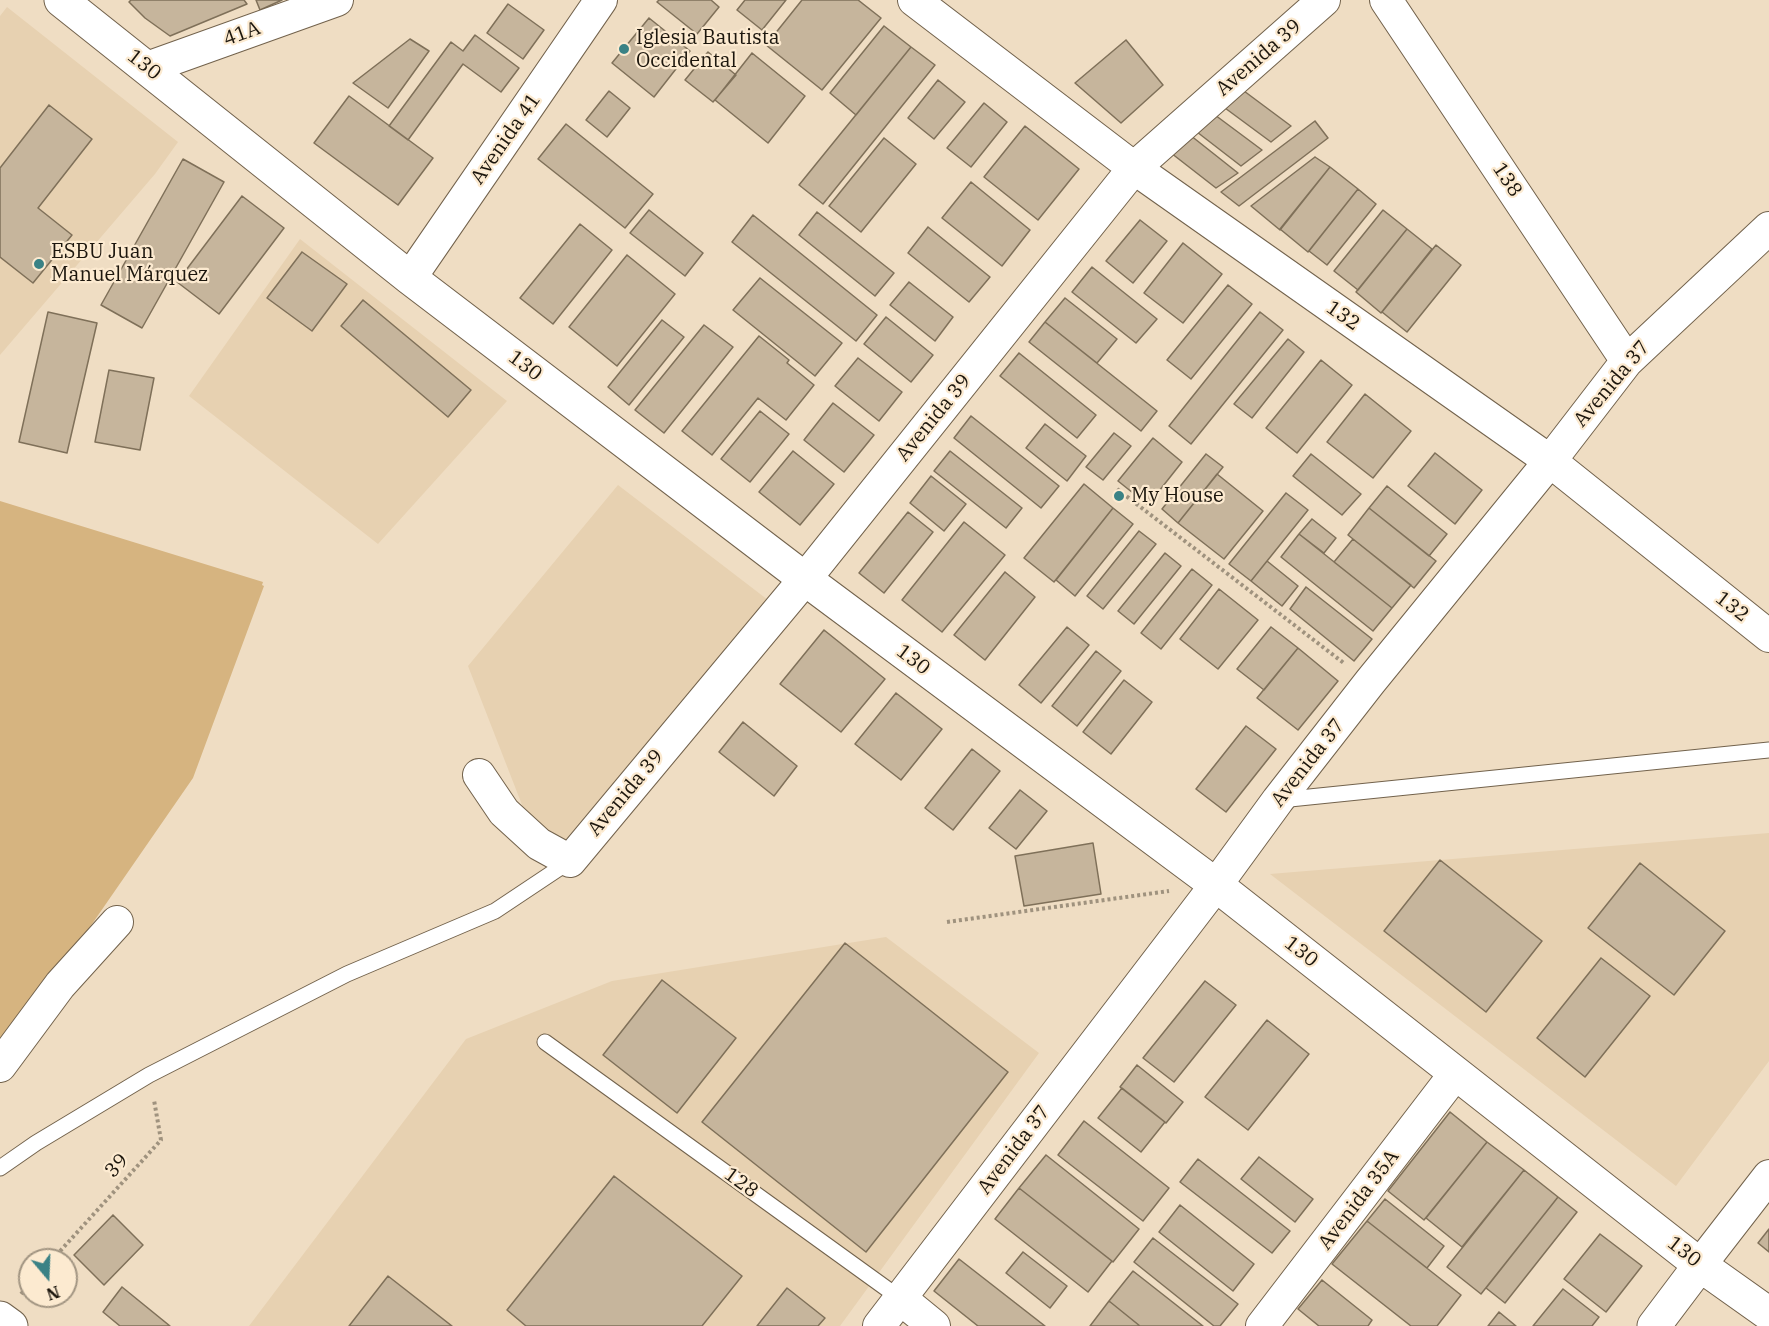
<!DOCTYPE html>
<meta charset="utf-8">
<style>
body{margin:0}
#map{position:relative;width:1769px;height:1326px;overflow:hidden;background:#efddc3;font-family:"IBM Plex Serif",serif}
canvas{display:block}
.north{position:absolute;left:18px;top:1248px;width:60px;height:60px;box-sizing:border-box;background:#fcead0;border:2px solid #a29582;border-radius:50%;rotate:161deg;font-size:16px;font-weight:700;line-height:24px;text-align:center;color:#1c160d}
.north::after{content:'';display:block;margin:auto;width:21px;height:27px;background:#3a8285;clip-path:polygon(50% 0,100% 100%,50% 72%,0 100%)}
</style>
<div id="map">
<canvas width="1769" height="1326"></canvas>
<div class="north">N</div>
</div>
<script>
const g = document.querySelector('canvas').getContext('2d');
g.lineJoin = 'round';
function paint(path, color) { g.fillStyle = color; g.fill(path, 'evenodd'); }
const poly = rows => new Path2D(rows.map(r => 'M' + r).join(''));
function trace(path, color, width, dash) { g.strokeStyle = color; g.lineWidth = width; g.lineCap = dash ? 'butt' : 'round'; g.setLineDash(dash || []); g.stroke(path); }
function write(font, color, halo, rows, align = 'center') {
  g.font = font + ' "IBM Plex Serif",serif'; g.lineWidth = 4.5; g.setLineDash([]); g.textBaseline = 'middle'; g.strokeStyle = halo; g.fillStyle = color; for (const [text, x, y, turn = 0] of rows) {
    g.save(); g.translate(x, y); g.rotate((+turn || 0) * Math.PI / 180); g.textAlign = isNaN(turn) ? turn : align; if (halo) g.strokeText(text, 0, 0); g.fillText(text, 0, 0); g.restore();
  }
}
paint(poly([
 [7,7,178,142,155,174,0,355,0,16],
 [300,239,507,401,378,544,189,396],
 [618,485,768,600,545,864,468,666],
 [1769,833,1769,1061,1676,1186,1270,874],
 [886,937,1039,1053,840,1326,249,1326,466,1039,612,981]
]), '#e7d1b1');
paint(poly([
 [0,501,263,582,262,585,264,586,193,778,0,1057]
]), '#d6b480');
const building = poly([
 [131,0,244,0,247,4,170,36,145,18,129,2,131,0],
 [256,0,282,0,260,10,256,0],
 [659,0,711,0,719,7,697,34,657,2,659,0],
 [745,0,786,0,762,30,737,10,745,0],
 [802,0,858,0,881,18,822,90,766,45,802,0],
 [508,4,544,30,523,59,487,33,508,4],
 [649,18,690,51,654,97,612,63,649,18],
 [884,26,911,47,856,115,830,93,884,26],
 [475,35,519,68,501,92,463,64,408,140,389,126,451,42,463,51,475,35],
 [410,39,429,51,388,108,353,83,410,39],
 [1126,40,1163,85,1121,123,1075,83,1126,40],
 [911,47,935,65,823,204,799,185,911,47],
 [708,52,736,75,713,102,685,80,708,52],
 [752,53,805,96,768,143,715,100,752,53],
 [938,80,965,102,934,139,908,118,938,80],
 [609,91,630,108,607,137,586,120,609,91],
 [1244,91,1291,126,1271,142,1225,108,1244,91],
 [349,96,433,158,398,205,314,143,349,96],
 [984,103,1007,122,971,167,947,148,984,103],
 [49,105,92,139,38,208,72,235,33,283,0,257,0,168,49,105],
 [1215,115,1262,150,1241,166,1197,132,1215,115],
 [1315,121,1328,138,1239,206,1221,192,1315,121],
 [566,124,653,194,625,228,538,159,566,124],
 [1025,126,1079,169,1038,220,984,177,1025,126],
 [1190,135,1238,173,1216,188,1171,153,1190,135],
 [884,138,916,164,861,232,829,206,884,138],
 [1315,157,1330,167,1280,230,1251,206,1315,157],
 [183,159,224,182,142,328,101,305,183,159],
 [1330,167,1358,189,1308,252,1280,229,1330,167],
 [971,182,1030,230,1002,266,942,218,971,182],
 [1358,189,1376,204,1327,265,1309,251,1358,189],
 [242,196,284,228,219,314,177,282,242,196],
 [649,210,703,253,685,276,630,233,649,210],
 [1383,210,1407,229,1358,290,1334,271,1383,210],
 [817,212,894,273,875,296,799,235,817,212],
 [753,215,877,315,856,341,732,242,753,215],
 [1140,220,1167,241,1133,283,1106,261,1140,220],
 [580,224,612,250,553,324,520,298,580,224],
 [928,227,990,277,969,302,908,253,928,227],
 [1407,229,1432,249,1381,313,1356,292,1407,229],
 [1183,243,1222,274,1183,323,1144,293,1183,243],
 [1436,245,1461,265,1407,332,1382,312,1436,245],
 [302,252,347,284,312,331,267,298,302,252],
 [627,255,675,294,617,366,569,327,627,255],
 [1092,267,1157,319,1136,343,1072,292,1092,267],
 [760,278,842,343,815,376,733,310,760,278],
 [909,282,953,317,935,341,890,305,909,282],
 [1228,285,1252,304,1191,379,1167,360,1228,285],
 [1065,298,1117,339,1097,363,1045,322,1065,298],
 [363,300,471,390,448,417,341,326,363,300],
 [48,312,97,323,67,453,19,442,48,312],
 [1260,312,1283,330,1191,444,1169,426,1260,312],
 [886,317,933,355,911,382,864,344,886,317],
 [662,320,684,337,629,405,608,387,662,320],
 [1045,322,1157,411,1141,431,1029,342,1045,322],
 [704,325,733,347,664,433,635,410,704,325],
 [759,336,789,360,787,363,814,385,786,420,758,398,712,455,682,431,759,336],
 [1288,339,1304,352,1252,418,1234,404,1288,339],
 [1019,353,1096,415,1077,438,1000,376,1019,353],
 [858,358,902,392,879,421,835,386,858,358],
 [1321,360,1352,385,1297,453,1266,428,1321,360],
 [109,370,154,378,140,450,95,442,109,370],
 [1365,394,1411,431,1373,478,1327,442,1365,394],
 [833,403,874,435,844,472,804,440,833,403],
 [760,411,789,434,750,482,721,459,760,411],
 [971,416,1059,486,1041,508,954,438,971,416],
 [1045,424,1086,456,1067,481,1026,448,1045,424],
 [1114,433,1131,446,1103,480,1086,467,1114,433],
 [1153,438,1182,462,1148,505,1118,481,1153,438],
 [793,451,834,484,800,525,759,492,793,451],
 [950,451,1022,508,1006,528,934,471,950,451],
 [1435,453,1482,490,1455,524,1408,486,1435,453],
 [1206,454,1223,467,1178,523,1162,509,1206,454],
 [1311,454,1361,494,1342,515,1293,476,1311,454],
 [1217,474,1263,511,1224,559,1178,523,1217,474],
 [931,476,966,504,944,531,910,503,931,476],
 [1084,484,1113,508,1054,582,1024,558,1084,484],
 [1387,486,1447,534,1429,556,1369,508,1387,486],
 [1286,493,1308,510,1251,581,1229,564,1286,493],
 [1113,508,1133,524,1075,596,1056,580,1113,508],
 [1369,508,1436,561,1414,588,1348,535,1369,508],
 [908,512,933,532,884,593,859,573,908,512],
 [1312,519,1336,538,1324,553,1299,534,1312,519],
 [964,522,1005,555,942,632,902,600,964,522],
 [1139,531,1156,544,1103,609,1087,596,1139,531],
 [1299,534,1392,608,1373,631,1281,557,1299,534],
 [1353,539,1411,585,1392,608,1334,562,1353,539],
 [1165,553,1181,566,1134,624,1118,611,1165,553],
 [1267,561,1298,586,1282,606,1251,581,1267,561],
 [1192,569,1212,585,1161,649,1141,633,1192,569],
 [1005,572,1035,597,985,660,954,635,1005,572],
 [1306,587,1372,639,1354,661,1290,609,1306,587],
 [1219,589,1258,620,1218,669,1180,639,1219,589],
 [1067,627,1089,645,1041,703,1019,685,1067,627],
 [1271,627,1298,648,1264,690,1237,669,1271,627],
 [824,630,885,679,841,732,780,684,824,630],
 [1298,648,1338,681,1298,730,1257,698,1298,648],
 [1096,651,1121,671,1077,726,1052,706,1096,651],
 [1124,680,1152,702,1111,754,1083,732,1124,680],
 [896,693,942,729,901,780,855,744,896,693],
 [743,722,797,766,774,796,719,752,743,722],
 [1246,726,1276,749,1226,812,1196,789,1246,726],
 [972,749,1000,771,953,830,925,808,972,749],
 [1020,790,1047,811,1016,849,989,828,1020,790],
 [1093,843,1101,894,1024,906,1015,856,1093,843],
 [1440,860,1542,941,1486,1012,1384,931,1440,860],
 [1640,863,1725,931,1674,995,1588,928,1640,863],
 [845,943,1008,1072,866,1252,702,1122,845,943],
 [1601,958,1650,996,1585,1077,1537,1038,1601,958],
 [662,980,736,1038,677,1113,603,1055,662,980],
 [1205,981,1236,1005,1174,1082,1143,1058,1205,981],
 [1267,1020,1309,1054,1248,1130,1205,1097,1267,1020],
 [1137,1065,1183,1102,1166,1123,1120,1087,1137,1065],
 [1122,1088,1165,1122,1141,1152,1098,1118,1122,1088],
 [1450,1112,1487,1142,1424,1220,1388,1191,1450,1112],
 [1084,1121,1169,1188,1143,1221,1058,1155,1084,1121],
 [1487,1142,1524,1170,1462,1247,1426,1218,1487,1142],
 [1046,1155,1139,1229,1113,1262,1019,1188,1046,1155],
 [1259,1157,1313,1199,1295,1222,1241,1179,1259,1157],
 [1198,1159,1290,1231,1272,1253,1180,1182,1198,1159],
 [1524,1170,1558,1197,1481,1294,1447,1267,1524,1170],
 [614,1176,742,1276,702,1326,526,1326,507,1310,614,1176],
 [1019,1188,1112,1261,1088,1292,995,1219,1019,1188],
 [1558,1197,1577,1212,1505,1303,1486,1288,1558,1197],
 [1385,1199,1444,1246,1427,1268,1367,1221,1385,1199],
 [1180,1205,1254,1264,1233,1291,1159,1232,1180,1205],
 [113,1215,143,1245,104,1285,74,1255,113,1215],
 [1367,1221,1461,1295,1437,1326,1411,1326,1332,1264,1367,1221],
 [1769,1229,1769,1252,1758,1243,1769,1229],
 [1600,1234,1642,1266,1606,1312,1564,1279,1600,1234],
 [1153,1238,1238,1304,1220,1326,1214,1326,1134,1262,1153,1238],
 [1023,1252,1067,1286,1050,1308,1006,1273,1023,1252],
 [959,1259,1045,1326,978,1326,934,1291,959,1259],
 [1133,1271,1203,1326,1140,1326,1109,1301,1133,1271],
 [388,1276,452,1326,349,1326,388,1276],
 [1322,1280,1372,1320,1368,1326,1319,1326,1298,1309,1322,1280],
 [122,1287,170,1326,120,1326,103,1312,122,1287],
 [787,1288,825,1318,818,1326,757,1326,787,1288],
 [1563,1289,1599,1317,1592,1326,1533,1326,1563,1289],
 [1109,1301,1140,1326,1090,1326,1109,1301],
 [1499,1312,1516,1326,1488,1326,1499,1312]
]);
paint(building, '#c6b59c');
trace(building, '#7f7059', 1.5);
const lane = poly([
 [1280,800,1769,750],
 [545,1042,901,1299],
 [0,1168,36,1143,149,1075,347,974,495,911,570,861]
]);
const street = poly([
 [914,0,1134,168,1550,461,1769,636],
 [1386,0,1627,361],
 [147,68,337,0],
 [410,278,601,0],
 [479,775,504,812,539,844,570,861,805,579,1134,168,1324,0],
 [0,1066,60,985,117,922],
 [1700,1265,1769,1176],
 [901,1299,934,1326],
 [879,1326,1216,885,1278,800,1370,682,1550,461,1627,361,1769,228],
 [1262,1326,1455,1074]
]);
const secondary = poly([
 [61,0,410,278,805,579,1216,885,1700,1265,1769,1314],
 [0,1318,11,1326],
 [1654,1326,1700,1265]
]);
trace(lane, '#72624c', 17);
trace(street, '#72624c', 34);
trace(secondary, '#72624c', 35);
trace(poly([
 [1117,489,1345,664],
 [947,922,1169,891],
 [52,1260,161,1140,154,1100],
 [21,1294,30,1284]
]), '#9f927e', 4, [3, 3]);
trace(lane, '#fff', 15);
trace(street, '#fff', 32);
trace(secondary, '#fff', 33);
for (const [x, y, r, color] of [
 [624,49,6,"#3a8285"],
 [39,264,6,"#3a8285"],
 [1119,496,6,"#3a8285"]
]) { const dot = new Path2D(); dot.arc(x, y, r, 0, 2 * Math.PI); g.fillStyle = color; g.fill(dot); trace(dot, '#fcead0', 2); }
write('20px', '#1c160d', '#fcead0', [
 ["41A",242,34,-20],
 ["Avenida 39",1259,58,-41],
 ["130",144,65,38],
 ["Avenida 41",506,139,-55],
 ["138",1507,180,56],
 ["132",1343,316,35],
 ["130",525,366,37],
 ["Avenida 37",1612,384,-50],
 ["Avenida 39",934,418,-51],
 ["132",1732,607,38],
 ["130",913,660,37],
 ["Avenida 37",1308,763,-52],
 ["Avenida 39",626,793,-50],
 ["130",1301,952,38],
 ["Avenida 37",1014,1150,-53],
 ["39",117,1166,-48],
 ["128",741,1183,36],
 ["Avenida 35A",1359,1200,-53],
 ["130",1684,1252,38]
]);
write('20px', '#1c160d', '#fcead0', [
 ["Iglesia Bautista",636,38],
 ["Occidental",636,61],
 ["ESBU Juan",51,252],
 ["Manuel Márquez",51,275],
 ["My House",1131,496]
], 'left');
</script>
